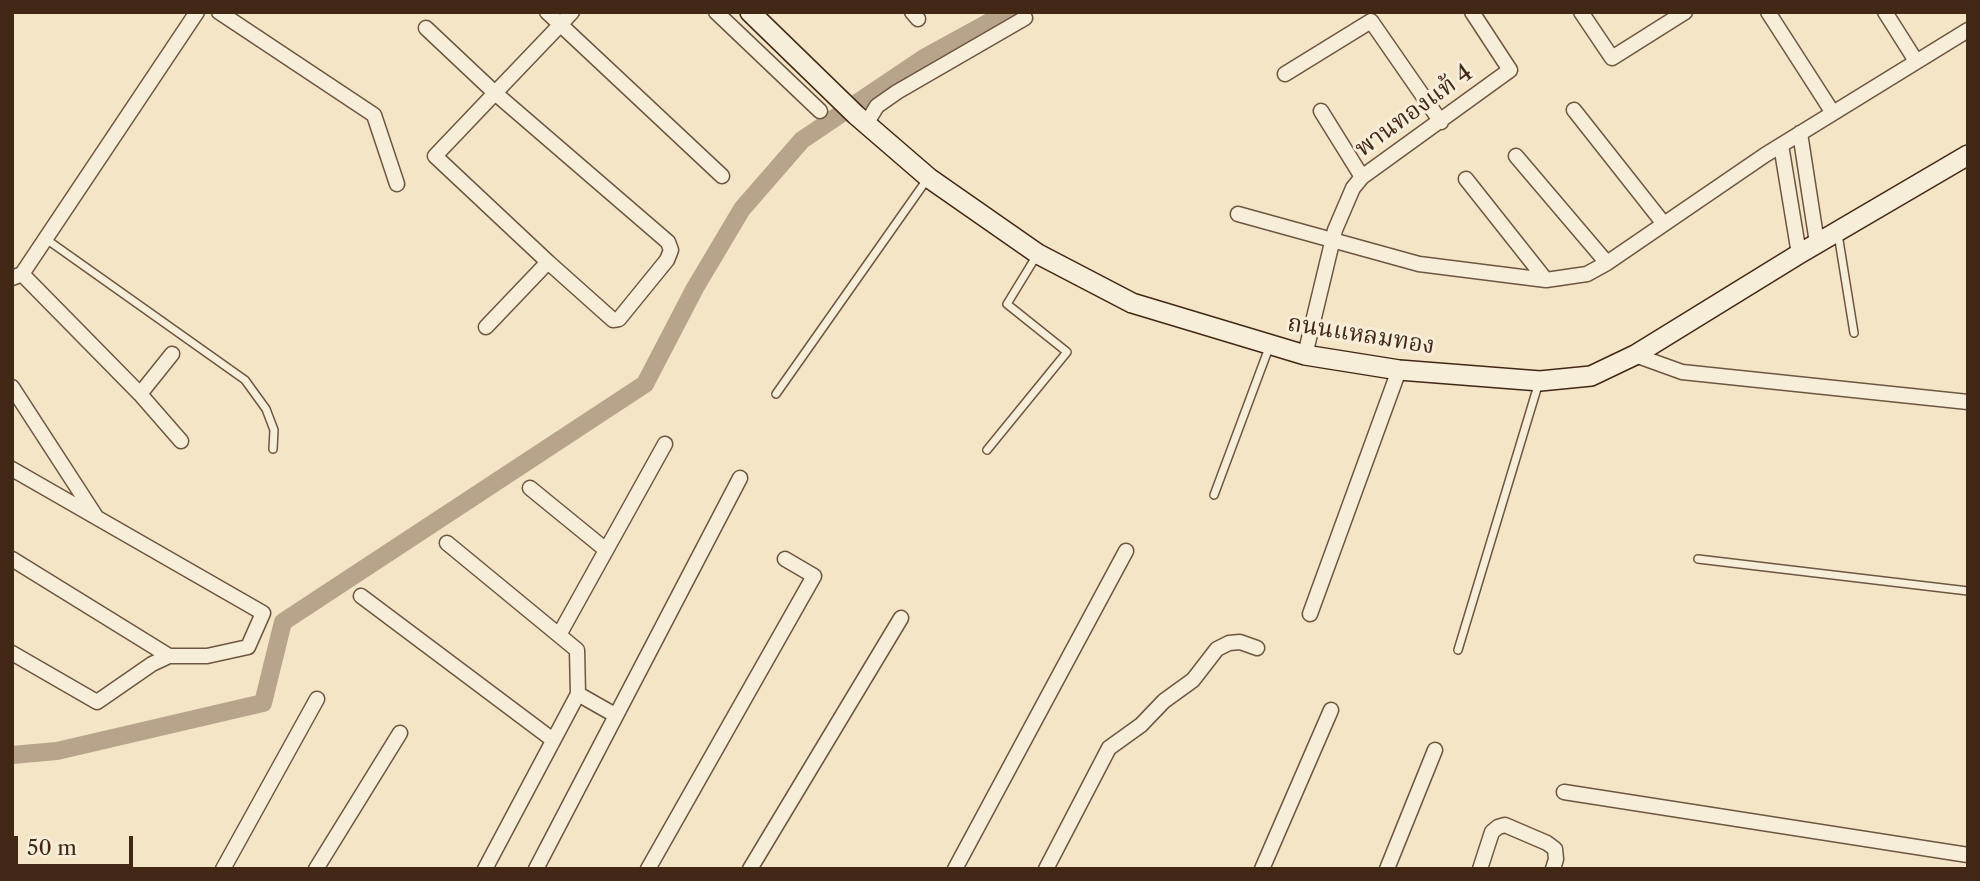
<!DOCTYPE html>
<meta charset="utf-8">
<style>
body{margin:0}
#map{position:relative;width:1980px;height:881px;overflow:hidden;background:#f3e5c6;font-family:"Libre Caslon Text",serif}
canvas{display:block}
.frame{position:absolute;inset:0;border:14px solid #422715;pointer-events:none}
.scale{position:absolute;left:14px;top:836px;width:119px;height:32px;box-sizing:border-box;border:4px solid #422715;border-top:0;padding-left:9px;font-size:21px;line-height:24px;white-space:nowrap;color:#422715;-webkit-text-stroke:5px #f7eeda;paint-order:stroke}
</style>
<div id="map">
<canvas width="1980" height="881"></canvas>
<div class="frame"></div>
<div class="scale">50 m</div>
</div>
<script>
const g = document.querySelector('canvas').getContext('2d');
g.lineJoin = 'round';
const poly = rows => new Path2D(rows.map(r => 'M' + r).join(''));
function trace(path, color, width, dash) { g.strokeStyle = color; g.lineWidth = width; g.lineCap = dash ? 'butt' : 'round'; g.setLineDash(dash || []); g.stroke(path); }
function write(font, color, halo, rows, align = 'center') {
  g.font = font + ' "Libre Caslon Text","Noto Serif Thai",serif'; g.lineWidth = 6; g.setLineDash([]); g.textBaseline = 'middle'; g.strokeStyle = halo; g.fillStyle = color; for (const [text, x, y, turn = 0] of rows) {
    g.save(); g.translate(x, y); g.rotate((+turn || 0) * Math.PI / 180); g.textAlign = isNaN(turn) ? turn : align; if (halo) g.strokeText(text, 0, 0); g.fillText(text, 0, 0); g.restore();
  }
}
trace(poly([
 [12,755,57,751,263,703,283,622,645,384,695,288,742,209,802,140,924,58,1008,12]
]), '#b7a48a', 18);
const service = poly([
 [1838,234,1854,333],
 [46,239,245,380,266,409,274,430,273,449],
 [776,394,928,178],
 [987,450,1067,352,1007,304,1037,255],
 [1214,495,1270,345],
 [1698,559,1968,591],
 [1458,650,1539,382]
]);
const minor = poly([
 [219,12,374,115,397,184],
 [547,12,722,176],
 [716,12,820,111],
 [912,12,918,19],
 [1581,12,1612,58,1685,12],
 [1768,12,1833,113],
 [1885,12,1916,61],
 [426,28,495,93,668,242,671,250,667,260,619,319,613,320,548,262,435,156,495,93,560,25,572,12],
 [1285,74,1371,21,1441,122],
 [1574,110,1664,224],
 [1321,111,1362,177],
 [866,124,877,106,897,92,1025,18],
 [1800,133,1817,243],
 [1781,145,1799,254],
 [1516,156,1607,263],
 [1466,179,1546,280],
 [1238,214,1419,264,1546,280,1587,274,1607,263,1765,155,1968,30],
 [22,274,140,394,181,441],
 [12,278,22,274,197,12],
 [486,327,548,262],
 [1305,355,1335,230,1353,188,1362,177,1510,70,1472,12],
 [1635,355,1682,372,1968,402],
 [12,387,95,515],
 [140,394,172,354],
 [12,469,263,613,248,647,207,656,169,656,152,664,97,702,12,653],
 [530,488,606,550],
 [447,543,577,650,578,694,485,869],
 [12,559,169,656],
 [361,596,553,740],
 [1310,614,1399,370],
 [559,635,665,444],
 [578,694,615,715],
 [1564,792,1968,855],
 [223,869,317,699],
 [316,869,400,733],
 [536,869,740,478],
 [648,869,814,576,785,559],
 [750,869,901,618],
 [955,869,1126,551],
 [1046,869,1109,748,1141,725,1164,701,1193,680,1217,649,1229,643,1240,642,1257,648],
 [1262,869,1331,710],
 [1387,869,1435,750],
 [1480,869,1492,832,1498,827,1505,825,1547,843,1555,849,1556,859,1553,869]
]);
const secondary = poly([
 [750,12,856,115,929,178,1038,254,1132,303,1305,355,1399,370,1540,381,1591,376,1635,355,1799,254,1968,155]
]);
trace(service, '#6e5641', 10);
trace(minor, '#6e5641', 17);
trace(secondary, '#422715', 22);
trace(service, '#f7eeda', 7);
trace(minor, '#f7eeda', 14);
trace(secondary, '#f7eeda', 19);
write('24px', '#422715', '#f7eeda', [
 ["พานทองแท้ 4",1414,111,-36],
 ["ถนนแหลมทอง",1361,335,9]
]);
</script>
